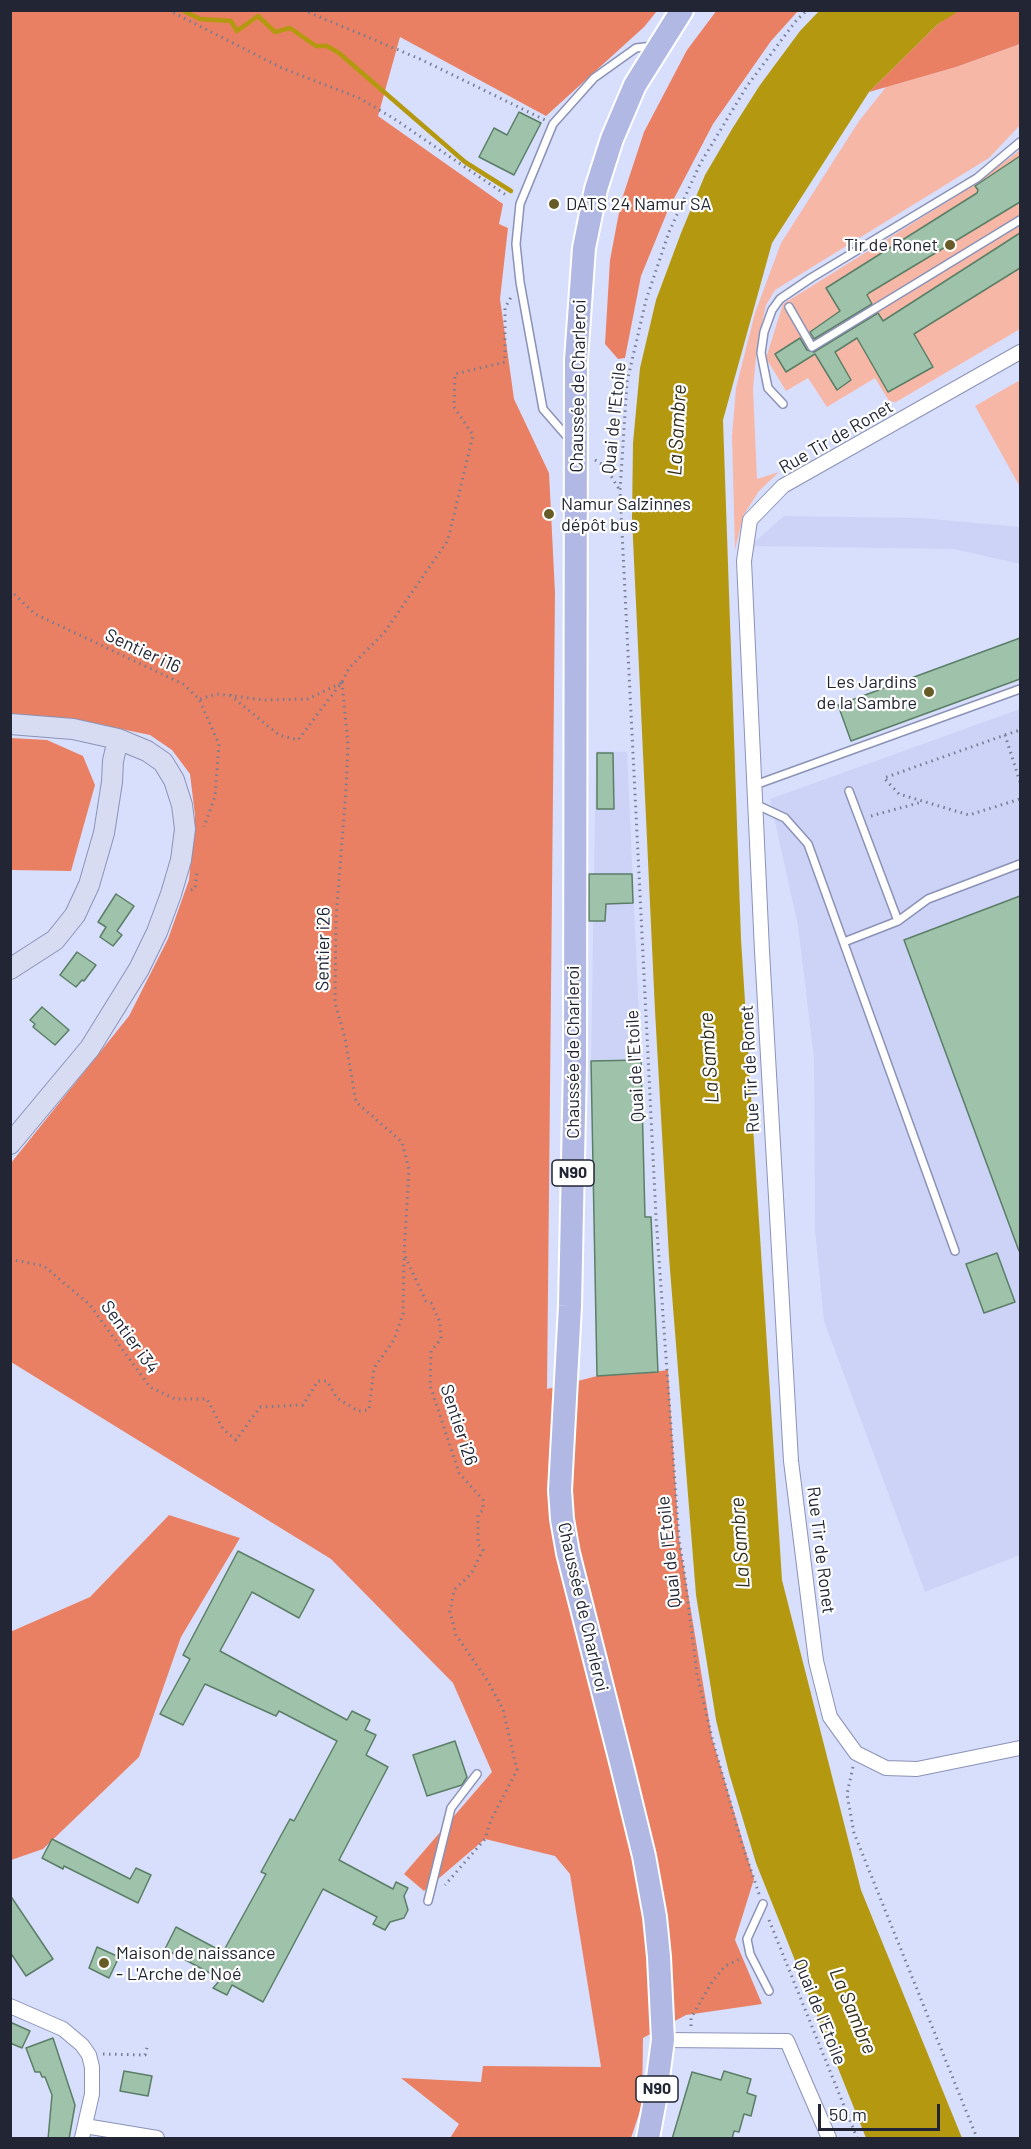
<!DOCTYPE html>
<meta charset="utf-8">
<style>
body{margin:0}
#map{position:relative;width:1031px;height:2149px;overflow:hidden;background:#d8dffd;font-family:Barlow,sans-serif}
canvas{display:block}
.frame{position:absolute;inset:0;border:12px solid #222533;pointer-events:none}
.scale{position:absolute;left:818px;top:2104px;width:122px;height:27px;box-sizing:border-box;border:3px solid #222533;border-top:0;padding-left:8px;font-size:18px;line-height:21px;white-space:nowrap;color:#222533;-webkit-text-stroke:4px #fff;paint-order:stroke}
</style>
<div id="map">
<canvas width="1031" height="2149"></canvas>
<div class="frame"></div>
<div class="scale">50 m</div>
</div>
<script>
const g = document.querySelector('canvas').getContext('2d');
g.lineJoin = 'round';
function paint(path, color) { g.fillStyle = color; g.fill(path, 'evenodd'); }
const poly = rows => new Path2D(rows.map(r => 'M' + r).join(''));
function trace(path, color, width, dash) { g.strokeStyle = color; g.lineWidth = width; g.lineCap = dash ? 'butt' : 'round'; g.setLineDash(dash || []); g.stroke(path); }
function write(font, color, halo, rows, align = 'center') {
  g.font = font + ' Barlow,sans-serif'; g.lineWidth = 4.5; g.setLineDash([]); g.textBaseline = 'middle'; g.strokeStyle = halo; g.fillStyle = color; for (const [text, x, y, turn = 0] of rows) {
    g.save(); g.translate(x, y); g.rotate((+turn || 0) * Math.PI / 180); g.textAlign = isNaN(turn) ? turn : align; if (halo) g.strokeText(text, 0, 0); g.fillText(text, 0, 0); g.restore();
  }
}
paint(poly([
 [784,516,922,518,1020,527,1020,564,954,549,750,546],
 [1020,709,1020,1555,925,1592,824,1321,815,1230,814,1058,798,926,770,799],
 [596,751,627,752,641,1060,645,1216,651,1217,658,1372,597,1376,591,1061]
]), '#cdd3f7');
paint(poly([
 [1020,44,1020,125,989,158,775,290,766,305,757,346,753,389,757,479,779,472,759,491,743,516,735,550,732,436,736,388,755,313,781,243,859,121,886,87,956,67],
 [1020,150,1020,329,896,402,889,401,875,378,827,407,808,378,786,391,766,358,783,304,974,185],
 [1020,380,1020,487,975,406]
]), '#f7b7a6');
paint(poly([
 [717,10,798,11,771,41,713,124,668,210,641,276,625,358,618,359,605,344,610,260,621,202,644,132,687,50],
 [10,11,657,11,644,27,546,116,400,37,378,116,503,204,499,224,508,228,500,299,514,399,549,473,555,593,547,1389,597,1376,638,1374,668,1370,679,1539,712,1738,754,1879,735,1940,762,2004,686,2015,643,2038,642,2105,631,2138,450,2138,459,2124,401,2078,481,2082,483,2066,601,2067,570,1874,555,1856,485,1839,424,1891,404,1874,492,1772,453,1683,331,1559,11,1362,11,1163,129,1016,168,939,189,880,195,815,190,774,172,750,150,735,82,721,11,715],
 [956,11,1020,11,1020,44,956,67,869,92,938,24],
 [11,738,47,740,83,756,95,785,71,871,11,870],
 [169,1515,240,1538,181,1637,139,1757,43,1849,11,1860,10,1632,90,1597]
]), '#ea8063');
paint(poly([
 [820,10,959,11,938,24,869,92,772,243,723,420,741,939,782,1580,861,1890,962,2138,866,2138,756,1863,729,1773,716,1720,696,1595,669,1257,655,1011,632,518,633,443,640,368,656,300,681,233,705,175,732,129,760,85,800,31]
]), '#b49910');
trace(poly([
 [182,10,200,19,231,21,237,31,258,16,275,32,290,28,316,46,327,46,339,53,465,162,511,191]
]), '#b49910', 4.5);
const building = poly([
 [519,112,541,123,514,175,479,157,494,128,507,135,519,112],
 [1020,156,1020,202,869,293,867,295,872,304,814,339,810,332,840,311,826,288,977,193,978,190,975,186,1020,156],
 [1020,233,1020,268,914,334,933,367,888,392,857,338,835,352,851,380,837,390,815,354,786,372,775,354,800,338,807,350,814,352,878,313,883,321,1020,233],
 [1020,638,1020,679,851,741,838,705,1020,638],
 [597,753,613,753,614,809,597,809,597,753],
 [589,874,632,874,633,903,606,904,605,921,589,921,589,874],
 [116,894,134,906,117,931,122,935,113,946,100,937,106,927,98,922,116,894],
 [1020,896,1020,1251,1019,1251,904,940,1020,896],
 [77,952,96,965,84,981,82,980,76,987,60,975,77,952],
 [42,1007,69,1030,55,1045,33,1027,35,1024,30,1020,42,1007],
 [641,1060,645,1217,651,1217,658,1372,597,1376,591,1061,641,1060],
 [997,1253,1015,1302,984,1313,966,1264,997,1253],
 [238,1551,314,1590,299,1618,252,1592,220,1651,347,1720,352,1711,370,1720,365,1730,376,1735,366,1755,388,1767,339,1860,393,1889,396,1882,408,1888,404,1896,408,1910,404,1918,390,1922,385,1930,373,1924,377,1917,323,1889,263,2002,232,1985,227,1995,213,1988,221,1979,165,1949,176,1927,223,1952,266,1874,261,1872,267,1861,290,1819,294,1821,337,1741,279,1711,276,1716,205,1684,183,1725,160,1714,190,1659,183,1655,238,1551],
 [455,1741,467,1777,462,1785,427,1796,413,1755,455,1741],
 [52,1839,130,1879,136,1868,151,1875,138,1903,64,1866,63,1869,42,1858,52,1839],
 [10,1895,53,1959,26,1976,10,1952,10,1895],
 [97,1947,119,1957,109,1978,89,1968,97,1947],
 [10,2022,30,2031,22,2048,10,2043,10,2022],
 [53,2038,75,2105,69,2139,48,2139,52,2095,45,2077,42,2077,40,2072,35,2072,26,2048,53,2038],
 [124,2071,152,2076,148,2096,120,2091,124,2071],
 [724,2071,751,2079,747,2093,756,2096,751,2116,744,2114,739,2132,734,2131,732,2139,672,2139,692,2072,721,2080,724,2071]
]);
paint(building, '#9ec2aa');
trace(building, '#5b7e67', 1.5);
const lane = poly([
 [789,307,812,347,1020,220],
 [783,404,768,388,761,353,764,332,772,310,780,299,811,278,977,178,1020,142],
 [570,440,543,409,520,282,516,244,520,204,553,124,594,78,636,48,653,46],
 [755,785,1020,689],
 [849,791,898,921],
 [755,804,785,818,808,844,955,1251],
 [844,942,898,921,928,899,1020,864],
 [428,1901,451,1808,477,1774],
 [763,1904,747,1939,750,1954,769,1991]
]);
const street = poly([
 [1020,352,783,486,750,520,744,561,762,951,791,1461,816,1661,830,1717,856,1753,886,1768,917,1769,1020,1748],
 [10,2006,63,2029,82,2045,89,2055,92,2067,92,2094,82,2138],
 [663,2040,787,2041,829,2138],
 [85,2126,157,2138]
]);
const secondary = poly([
 [10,724,73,729,118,739,147,751,163,762,174,780,182,805,185,829,181,860,171,894,157,932,139,969,90,1048,10,1144],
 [10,969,55,940,75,915,89,885,104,833,112,782,113,761,118,739]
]);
const primary = poly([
 [648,2138,655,2100,663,2040,659,1957,655,1917,644,1856,622,1766,568,1553,562,1519,560,1490,570,1306,575,1064,576,360,584,248,596,189,612,139,635,85,682,10]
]);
trace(lane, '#8b92b6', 10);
trace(street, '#8b92b6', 16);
trace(secondary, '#8b92b6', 22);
trace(primary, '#fff', 26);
trace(poly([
 [168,10,282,68,359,98,393,118,506,195],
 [303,10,420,59,545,120],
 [595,460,605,466,619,489],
 [10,590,35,614,183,684,199,699,219,744,215,796,204,827],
 [342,682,348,744,346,790,336,918,335,1003,345,1038,356,1102,402,1142,409,1170,404,1254,426,1301,431,1303,440,1322,441,1339,431,1351,430,1385,459,1473,483,1500,483,1510,478,1515,478,1544,483,1550,471,1574,454,1590,450,1612,456,1635,487,1680,503,1709,517,1770,491,1820,485,1839,445,1885],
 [230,695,279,735,298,740,342,682,349,668,384,633,448,540,473,435,454,407,455,374,505,362,505,308,511,297],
 [200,699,217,694,264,700,308,699,341,683],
 [1005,735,1020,730],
 [1020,782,1005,735,884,778,899,794,969,815,1020,799],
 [871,816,922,802],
 [191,890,195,889,197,872],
 [10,1259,44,1266,89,1304,150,1387,175,1399,207,1399,223,1429,236,1440,260,1407,303,1405,318,1381,327,1381,337,1398,358,1411,369,1410,374,1368,394,1340,403,1314,404,1257],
 [853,1767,847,1794,854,1833,977,2138],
 [759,1894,742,1844,712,1738,697,1674,684,1570,679,1539,656,1217,620,491,627,382,646,300,669,232,700,164,747,86,795,22,807,10],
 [769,1920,857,2138],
 [691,2026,691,2018,712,1982,725,1966,742,1958],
 [103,2054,145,2055,148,2044]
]), '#777c91', 3, [1.5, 4.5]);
trace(lane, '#fff', 7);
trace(street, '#fff', 14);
trace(secondary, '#d8dcf2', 20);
trace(primary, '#b1b8e4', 22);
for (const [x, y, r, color] of [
 [554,204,6,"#675b28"],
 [950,245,6,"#675b28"],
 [549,514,6,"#675b28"],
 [929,692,6,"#675b28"],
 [104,1963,6,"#675b28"]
]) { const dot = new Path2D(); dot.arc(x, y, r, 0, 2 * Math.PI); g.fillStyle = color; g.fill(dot); trace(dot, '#fff', 2); }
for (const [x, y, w] of [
 [573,1173,42],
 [657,2089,42]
]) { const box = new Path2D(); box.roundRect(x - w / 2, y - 13, w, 26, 4.5); g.fillStyle = '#fff'; g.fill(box); trace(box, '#222533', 1.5); }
write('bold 16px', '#222533', null, [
 ["N90",573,1173],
 ["N90",657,2089]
]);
write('18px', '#222533', '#fff', [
 ["DATS 24 Namur SA",566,204],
 ["Tir de Ronet",938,245,"right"],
 ["Namur Salzinnes",561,504],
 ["dépôt bus",561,525],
 ["Les Jardins",917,682,"right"],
 ["de la Sambre",917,703,"right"],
 ["Maison de naissance",116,1953],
 ["- L'Arche de Noé",116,1974]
], 'left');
write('18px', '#222533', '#fff', [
 ["Chaussée de Charleroi",578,386,-89],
 ["Quai de l'Etoile",614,418,-84],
 ["Rue Tir de Ronet",836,437,-30],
 ["Sentier i16",143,651,25],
 ["Sentier i26",323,949,-89],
 ["Chaussée de Charleroi",573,1052,-90],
 ["Quai de l'Etoile",635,1066,-93],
 ["Rue Tir de Ronet",750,1069,-93],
 ["Sentier i34",130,1337,54],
 ["Sentier i26",459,1425,72],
 ["Rue Tir de Ronet",821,1550,83],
 ["Quai de l'Etoile",669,1552,-96],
 ["Chaussée de Charleroi",583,1607,77],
 ["Quai de l'Etoile",820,2012,68]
]);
write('italic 20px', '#332e1a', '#fff', [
 ["La Sambre",677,430,-87],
 ["La Sambre",709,1058,-94],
 ["La Sambre",740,1543,-94],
 ["La Sambre",853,2011,67]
]);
</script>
